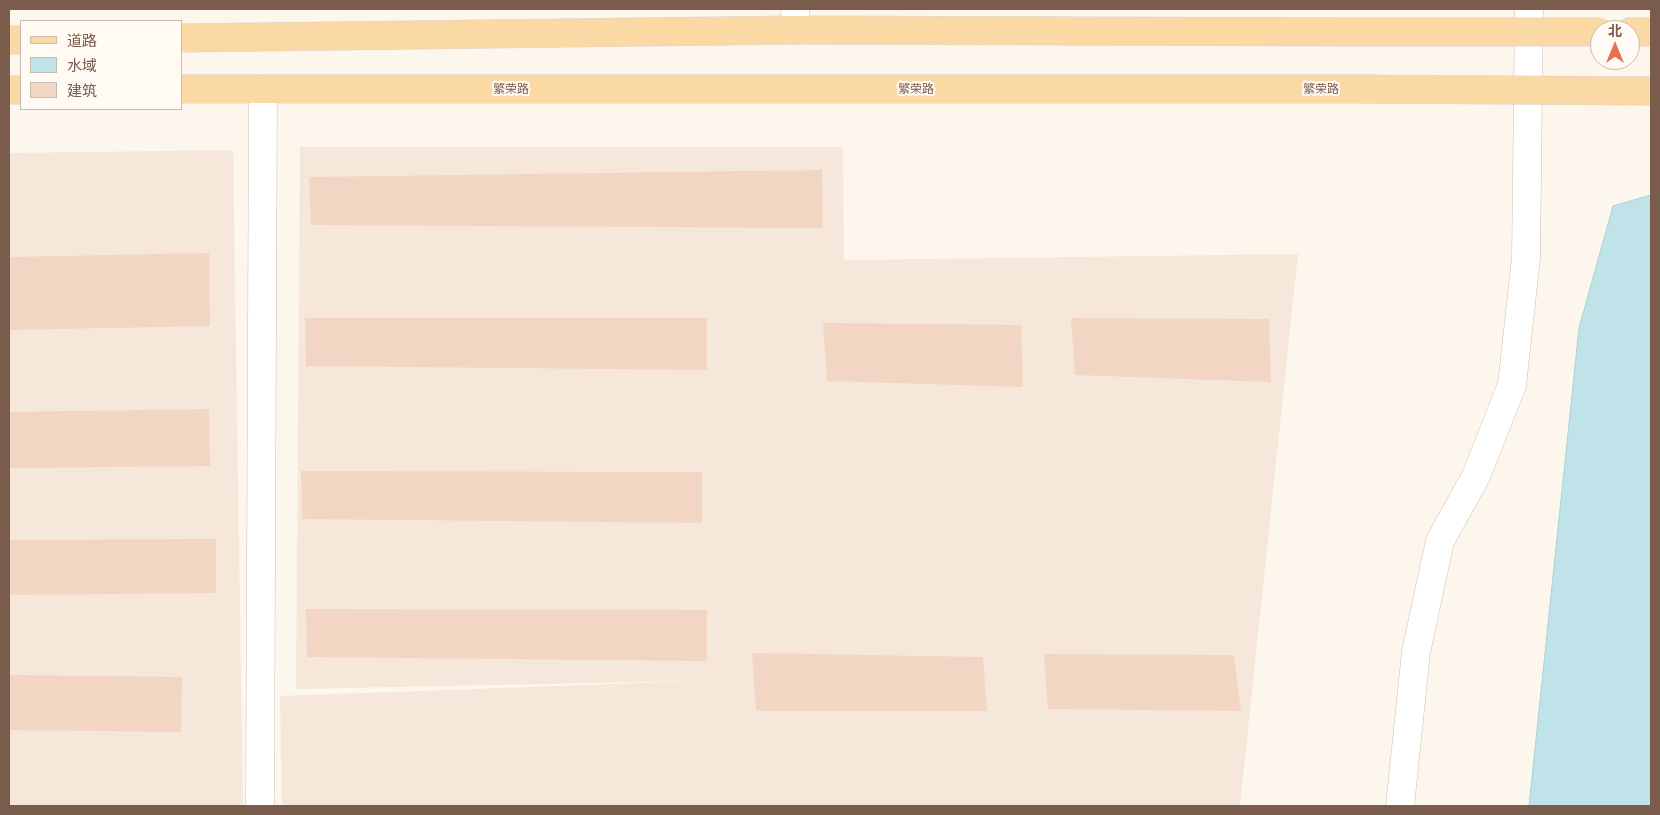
<!DOCTYPE html>
<meta charset="utf-8">
<style>
body{margin:0}
#map{position:relative;width:1660px;height:815px;overflow:hidden;background:#fdf6ec;font-family:Ubuntu,"Noto Sans SC",sans-serif}
canvas{display:block}
.frame{position:absolute;inset:0;border:10px solid #7a5c4d;pointer-events:none}
.legend{position:absolute;left:20px;top:20px;width:162px;height:90px;box-sizing:border-box;background:#fffaf3;border:1px solid #cabbb1;margin:0;padding:6px 9px;list-style:none;font-size:15px;color:#7a5c4d}
.legend li{display:flex;align-items:center;gap:10px;height:25px}
.legend b{width:25px;border:1px solid #cabbb1}
.north{position:absolute;left:1590px;top:20px;width:50px;height:50px;box-sizing:border-box;background:#fffaf3;border:1px solid #cabbb1;border-radius:50%;rotate:0deg;font-size:14px;font-weight:700;line-height:20px;text-align:center;color:#7a5c4d}
.north::after{content:'';display:block;margin:auto;width:18px;height:22px;background:#e76f51;clip-path:polygon(50% 0,100% 100%,50% 72%,0 100%)}
</style>
<div id="map">
<canvas width="1660" height="815"></canvas>
<div class="frame"></div>
<ul class="legend">
<li><b style="height:6px;background:#fbd9a5"></b>道路</li>
<li><b style="height:14px;background:#bfe3e8"></b>水域</li>
<li><b style="height:14px;background:#f3d5c3"></b>建筑</li>
</ul>
<div class="north">北</div>
</div>
<script>
const g = document.querySelector('canvas').getContext('2d');
g.lineJoin = 'round';
function paint(path, color) { g.fillStyle = color; g.fill(path, 'evenodd'); }
const poly = rows => new Path2D(rows.map(r => 'M' + r).join(''));
function trace(path, color, width, dash) { g.strokeStyle = color; g.lineWidth = width; g.lineCap = dash ? 'butt' : 'round'; g.setLineDash(dash || []); g.stroke(path); }
function write(font, color, halo, rows, align = 'center') {
  g.font = font + ' Ubuntu,"Noto Sans SC",sans-serif'; g.lineWidth = 4; g.setLineDash([]); g.textBaseline = 'middle'; g.strokeStyle = halo; g.fillStyle = color; for (const [text, x, y, turn = 0] of rows) {
    g.save(); g.translate(x, y); g.rotate((+turn || 0) * Math.PI / 180); g.textAlign = isNaN(turn) ? turn : align; if (halo) g.strokeText(text, 0, 0); g.fillText(text, 0, 0); g.restore();
  }
}
paint(poly([
 [300,147,843,147,844,260,1298,254,1240,806,282,806,280,696,695,681,296,689],
 [233,150,243,806,9,806,9,153]
]), '#f5e8da');
const water = poly([
 [1651,195,1651,806,1529,806,1579,328,1613,206,1651,195]
]);
paint(water, '#bfe3e8');
trace(water, '#a5d3da', 1);
paint(poly([
 [822,170,823,228,311,225,309,177],
 [209,253,210,326,9,330,9,257],
 [305,318,707,318,707,370,306,366],
 [1071,318,1269,319,1271,382,1075,375],
 [823,323,1021,325,1023,387,827,381],
 [209,409,210,466,9,468,9,412],
 [301,471,702,472,702,523,302,519],
 [216,539,216,593,9,595,9,540],
 [306,609,707,610,707,661,307,657],
 [752,653,983,657,987,711,756,711],
 [1044,654,1234,655,1241,711,1048,709],
 [9,675,182,677,181,732,9,730]
]), '#f3d5c3');
const minor = poly([
 [795,9,796,30],
 [260,806,263,89],
 [1400,806,1416,652,1440,541,1476,476,1512,385,1526,258,1529,9]
]);
const major = poly([
 [1630,32,1651,32],
 [181,38,796,30,1368,32],
 [9,40,21,40],
 [181,89,1364,89],
 [9,90,21,90]
]);
trace(minor, '#d1beb0', 29);
trace(major, '#dad1cd', 29);
trace(minor, '#fff', 28);
trace(major, '#fbd9a5', 28);
const majorBridge = poly([
 [1368,32,1600,32],
 [1364,89,1651,91]
]);
trace(majorBridge, '#dad1cd', 29, []);
trace(majorBridge, '#fbd9a5', 28);
write('12px', '#7a5c4d', '#fffaf3', [
 ["繁荣路",511,89],
 ["繁荣路",916,89],
 ["繁荣路",1321,89]
]);
</script>
